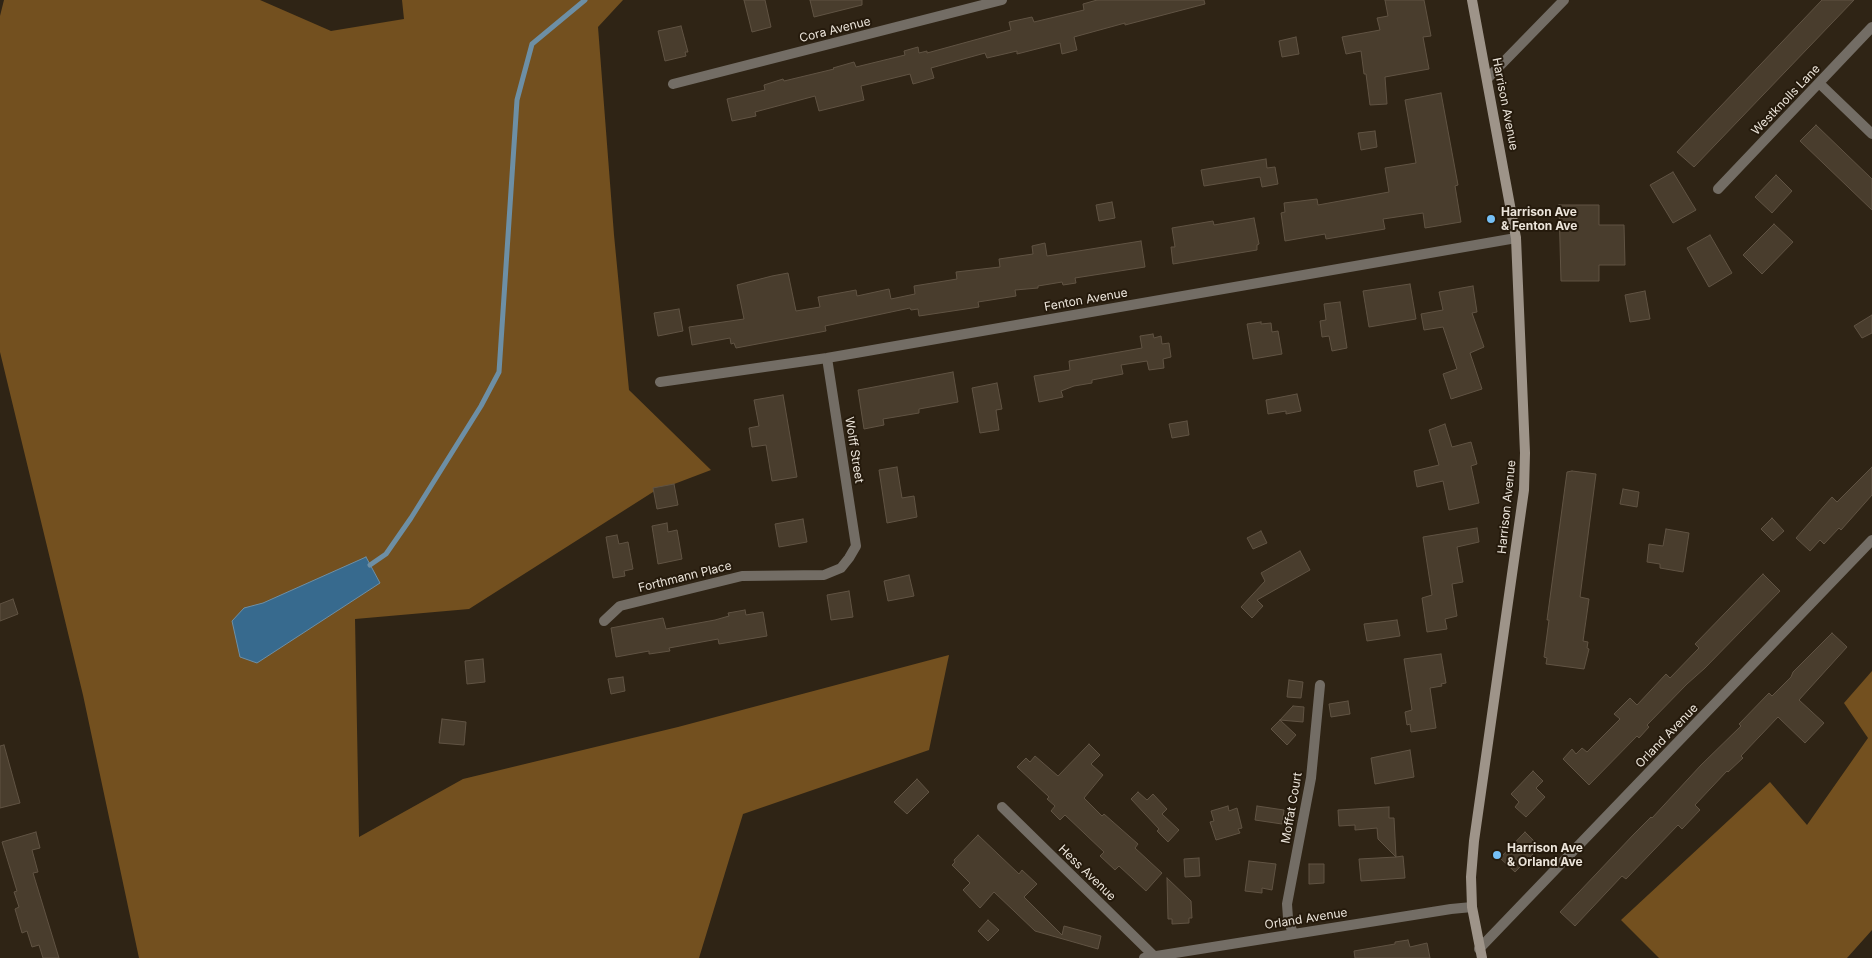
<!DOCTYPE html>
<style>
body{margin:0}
canvas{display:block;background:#2f2415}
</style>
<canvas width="1872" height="958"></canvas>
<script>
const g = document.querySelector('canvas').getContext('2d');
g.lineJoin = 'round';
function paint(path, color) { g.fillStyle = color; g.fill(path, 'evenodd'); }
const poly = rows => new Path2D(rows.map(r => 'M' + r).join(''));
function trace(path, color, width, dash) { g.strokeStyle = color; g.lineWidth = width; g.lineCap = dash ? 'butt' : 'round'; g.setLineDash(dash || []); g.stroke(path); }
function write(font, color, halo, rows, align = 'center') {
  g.font = font + ' Inter,sans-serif'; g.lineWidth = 4; g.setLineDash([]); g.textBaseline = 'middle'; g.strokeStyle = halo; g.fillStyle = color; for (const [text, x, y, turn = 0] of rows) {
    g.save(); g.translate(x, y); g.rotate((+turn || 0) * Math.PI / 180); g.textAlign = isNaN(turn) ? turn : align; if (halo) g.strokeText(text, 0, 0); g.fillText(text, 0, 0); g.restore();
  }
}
paint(poly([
 [4,0,260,0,331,31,404,19,402,0,623,0,598,27,614,235,629,390,711,470,653,492,469,609,355,619,359,837,463,779,678,727,949,655,929,750,743,814,699,958,139,958,83,695,0,352,0,16],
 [1872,671,1872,930,1847,958,1659,958,1621,920,1770,782,1807,825,1868,738,1844,703]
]), '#73501f');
const water = poly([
 [366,557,380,583,257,663,240,657,232,621,244,608,263,603,366,557]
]);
paint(water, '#376a8e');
trace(water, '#6d8fa5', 1);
trace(poly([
 [370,565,386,554,411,518,481,406,499,372,517,100,532,44,585,0]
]), '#6d8fa5', 5);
const building = poly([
 [744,0,765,0,771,27,752,32,744,0],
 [810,0,862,0,862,5,814,17,810,0],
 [1097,0,1204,0,1205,4,1125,25,1125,23,1074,37,1077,50,1062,54,1060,43,1017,54,1017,51,987,58,985,53,931,68,934,78,913,84,910,74,861,86,864,100,819,111,815,96,755,112,756,116,732,121,727,99,765,90,764,85,783,79,784,81,834,69,833,68,854,62,856,67,905,55,904,51,918,47,919,53,927,51,927,53,1011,30,1009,22,1032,17,1034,22,1084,10,1083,4,1097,0],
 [1385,0,1424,0,1431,36,1423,37,1429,69,1385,77,1387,104,1370,105,1366,74,1364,74,1361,51,1346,54,1342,37,1380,30,1377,18,1388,16,1385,0],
 [1822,0,1854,0,1694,167,1677,152,1822,0],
 [681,26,688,52,685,52,686,56,665,61,658,31,681,26],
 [1296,37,1299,54,1282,57,1279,41,1296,37],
 [1441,93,1458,185,1455,186,1461,222,1425,228,1423,213,1383,219,1385,229,1326,239,1325,234,1285,241,1281,213,1285,212,1284,203,1317,199,1318,205,1389,192,1385,168,1416,163,1405,100,1441,93],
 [1816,125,1872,179,1872,210,1800,141,1816,125],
 [1375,131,1377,147,1361,150,1358,133,1375,131],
 [1266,159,1267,168,1275,167,1278,184,1262,187,1260,177,1204,186,1201,170,1266,159],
 [1673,172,1696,210,1673,223,1650,185,1673,172],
 [1776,175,1792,191,1772,213,1755,197,1776,175],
 [1112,202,1115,218,1099,221,1096,205,1112,202],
 [1559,205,1599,205,1599,225,1624,225,1625,265,1599,265,1599,281,1561,281,1559,205],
 [1254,218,1259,244,1257,245,1257,250,1173,264,1171,247,1175,247,1172,228,1213,221,1214,225,1254,218],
 [1774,224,1793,242,1762,274,1743,255,1774,224],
 [1710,235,1732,273,1709,287,1687,248,1710,235],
 [1141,241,1145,267,1075,278,1076,283,1063,285,1062,282,1038,286,1038,288,1015,290,1016,296,978,302,979,307,919,316,918,309,911,310,910,308,825,326,826,331,736,348,734,343,731,344,730,338,692,345,689,327,744,319,737,285,772,276,788,273,796,311,820,307,818,297,856,290,857,296,889,289,891,299,915,294,914,286,957,279,956,272,1000,267,999,259,1033,254,1032,246,1045,243,1047,256,1141,241],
 [1410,284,1416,319,1369,327,1363,291,1410,284],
 [1473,286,1477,312,1472,313,1484,347,1470,353,1482,389,1451,399,1443,374,1457,369,1443,327,1424,330,1421,314,1443,310,1439,292,1473,286],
 [1645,291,1650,319,1630,322,1625,295,1645,291],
 [1340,302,1347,348,1332,351,1329,336,1322,337,1320,321,1326,320,1324,304,1340,302],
 [679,309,683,331,658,336,654,313,679,309],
 [1872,315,1872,333,1862,338,1854,326,1872,315],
 [1261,322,1261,324,1271,323,1272,332,1278,331,1282,354,1253,359,1247,324,1261,322],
 [1153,334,1154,338,1161,336,1162,344,1169,343,1171,357,1163,359,1164,368,1149,370,1147,361,1121,365,1123,374,1092,380,1092,383,1074,386,1061,391,1063,397,1039,402,1034,376,1070,370,1069,361,1142,348,1140,336,1153,334],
 [953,372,958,402,919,409,919,413,883,419,884,425,864,429,858,390,953,372],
 [997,383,1002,409,996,410,999,430,980,433,972,388,997,383],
 [1297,394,1301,411,1286,414,1286,411,1268,414,1266,400,1297,394],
 [783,395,797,477,772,481,766,445,752,447,749,428,759,426,754,400,783,395],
 [1187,421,1189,435,1172,438,1169,424,1187,421],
 [1445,424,1452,447,1471,442,1477,464,1471,466,1479,503,1449,510,1443,481,1417,487,1414,471,1439,465,1429,430,1445,424],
 [897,467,902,498,914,496,917,517,887,523,879,470,897,467],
 [1872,467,1872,495,1841,530,1839,528,1824,544,1820,540,1810,551,1796,538,1832,497,1837,502,1872,467],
 [1572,471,1596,474,1580,597,1589,599,1583,641,1588,642,1587,648,1589,649,1584,669,1546,664,1547,658,1544,657,1549,620,1547,620,1567,472,1572,471],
 [674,484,678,505,657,509,653,488,674,484],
 [1623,489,1639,492,1637,507,1620,504,1623,489],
 [1772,518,1784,531,1773,541,1761,529,1772,518],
 [803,519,807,542,779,547,775,524,803,519],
 [667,523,668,532,677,530,682,559,658,564,652,526,667,523],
 [1477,528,1479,542,1457,547,1463,582,1452,584,1457,616,1445,619,1447,629,1427,632,1422,598,1432,595,1423,537,1477,528],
 [1666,529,1689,533,1683,572,1660,568,1660,564,1647,562,1649,544,1663,546,1666,529],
 [1261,531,1267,543,1253,549,1247,538,1261,531],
 [617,535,619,544,628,542,633,569,624,571,625,576,613,578,606,537,617,535],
 [1300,551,1310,570,1257,600,1263,606,1252,618,1241,607,1265,581,1261,573,1300,551],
 [1763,574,1780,591,1705,668,1687,684,1647,725,1649,727,1639,738,1637,736,1589,785,1563,759,1572,749,1576,754,1582,748,1587,752,1620,719,1614,714,1630,698,1637,705,1666,674,1670,678,1699,648,1695,644,1763,574],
 [909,575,914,596,888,601,884,581,909,575],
 [849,591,853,617,831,620,827,595,849,591],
 [13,599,18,614,0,621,0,604,13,599],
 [745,610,746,615,763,612,767,636,719,644,718,639,669,648,670,651,649,654,649,651,616,657,611,628,663,618,666,629,715,620,729,616,728,613,745,610],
 [1397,620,1400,636,1367,641,1364,624,1397,620],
 [1832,633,1847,647,1799,700,1824,723,1805,743,1778,717,1741,756,1743,758,1728,772,1727,771,1695,805,1700,810,1682,829,1678,825,1626,879,1622,876,1575,926,1560,912,1634,834,1651,817,1652,818,1701,765,1741,726,1739,724,1769,693,1772,696,1791,677,1793,672,1832,633],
 [1441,654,1446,683,1441,684,1442,686,1430,688,1436,728,1411,732,1410,724,1407,725,1405,712,1412,710,1404,659,1441,654],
 [483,659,485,682,467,684,465,661,483,659],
 [623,677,625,691,611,694,608,679,623,677],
 [1289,680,1303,682,1301,698,1287,697,1289,680],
 [1348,701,1350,714,1331,717,1329,704,1348,701],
 [1293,706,1304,707,1303,722,1280,720,1293,706],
 [442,719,466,722,464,745,439,743,442,719],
 [1280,720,1296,735,1287,745,1271,729,1280,720],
 [1089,744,1100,755,1091,764,1103,775,1084,798,1102,816,1104,814,1138,844,1135,848,1162,873,1146,891,1119,866,1115,870,1100,856,1104,852,1065,815,1060,820,1051,811,1055,806,1047,799,1049,797,1017,767,1026,758,1030,762,1035,756,1058,776,1089,744],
 [4,745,20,803,0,808,0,746,4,745],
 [1410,750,1414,777,1375,784,1371,758,1410,750],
 [1533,771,1543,781,1536,788,1545,797,1526,817,1515,807,1519,802,1511,794,1533,771],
 [917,779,929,792,907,814,894,802,917,779],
 [1138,792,1147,800,1153,794,1167,809,1162,814,1179,830,1168,842,1157,831,1159,829,1131,799,1138,792],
 [1228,806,1229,811,1237,808,1242,828,1238,829,1240,833,1216,840,1210,822,1214,821,1211,811,1228,806],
 [1257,806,1284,810,1282,824,1255,820,1257,806],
 [1389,807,1389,818,1394,818,1396,857,1403,856,1405,878,1361,881,1359,859,1396,857,1378,839,1377,828,1355,830,1355,825,1339,826,1338,810,1389,807],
 [36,832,40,848,32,850,38,872,33,873,59,958,43,958,39,945,32,947,27,931,22,933,15,909,19,907,14,892,17,891,2,842,36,832],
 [1525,832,1540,847,1515,872,1500,858,1525,832],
 [978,835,1019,874,1022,870,1037,884,1024,897,1062,935,1064,926,1101,936,1098,949,1035,931,994,892,980,908,963,890,970,883,952,865,955,862,954,860,978,835],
 [1199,858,1200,876,1185,877,1184,859,1199,858],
 [1249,861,1276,864,1272,890,1262,888,1262,893,1245,891,1249,861],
 [1309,864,1324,864,1324,883,1309,884,1309,864],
 [1167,878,1191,901,1192,918,1189,918,1189,923,1172,924,1172,919,1168,919,1167,878],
 [988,920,999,930,988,941,978,931,988,920],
 [1408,940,1410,947,1427,943,1430,958,1355,958,1354,951,1395,944,1395,942,1408,940]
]);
paint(building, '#493d2d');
trace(building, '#605343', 1);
trace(poly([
 [1487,79,1564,0],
 [1819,83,1872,134],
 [673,84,1002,0],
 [1718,189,1872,27],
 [660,382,827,358,1516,238],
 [604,621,620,606,742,576,824,575,841,568,849,558,856,546,827,358],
 [1002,807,1154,956],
 [1293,934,1288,918,1287,904,1311,778,1320,685],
 [1479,949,1872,540],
 [1144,958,1451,909,1472,907]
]), '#736d65', 10);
trace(poly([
 [1472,0,1516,238,1525,453,1524,490,1474,841,1471,877,1472,907,1482,958]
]), '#9e9489', 10);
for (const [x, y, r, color] of [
 [1491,219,5,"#75c0f6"],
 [1497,855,5,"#75c0f6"]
]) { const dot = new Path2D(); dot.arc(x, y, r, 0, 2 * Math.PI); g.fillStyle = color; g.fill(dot); trace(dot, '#251a0c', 2); }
write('12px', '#ece5db', '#251a0c', [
 ["Cora Avenue",835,30,-14],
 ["Westknolls Lane",1786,100,-46],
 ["Harrison Avenue",1505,104,79],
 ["Fenton Avenue",1086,300,-10],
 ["Wolff Street",854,450,81],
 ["Harrison Avenue",1507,507,-84],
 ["Forthmann Place",685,577,-14],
 ["Orland Avenue",1667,736,-46],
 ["Moffat Court",1292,808,-80],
 ["Hess Avenue",1087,873,44],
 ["Orland Avenue",1306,919,-9]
]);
write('bold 12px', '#ece5db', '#251a0c', [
 ["Harrison Ave",1501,212],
 ["& Fenton Ave",1501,226],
 ["Harrison Ave",1507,848],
 ["& Orland Ave",1507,862]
], 'left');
</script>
